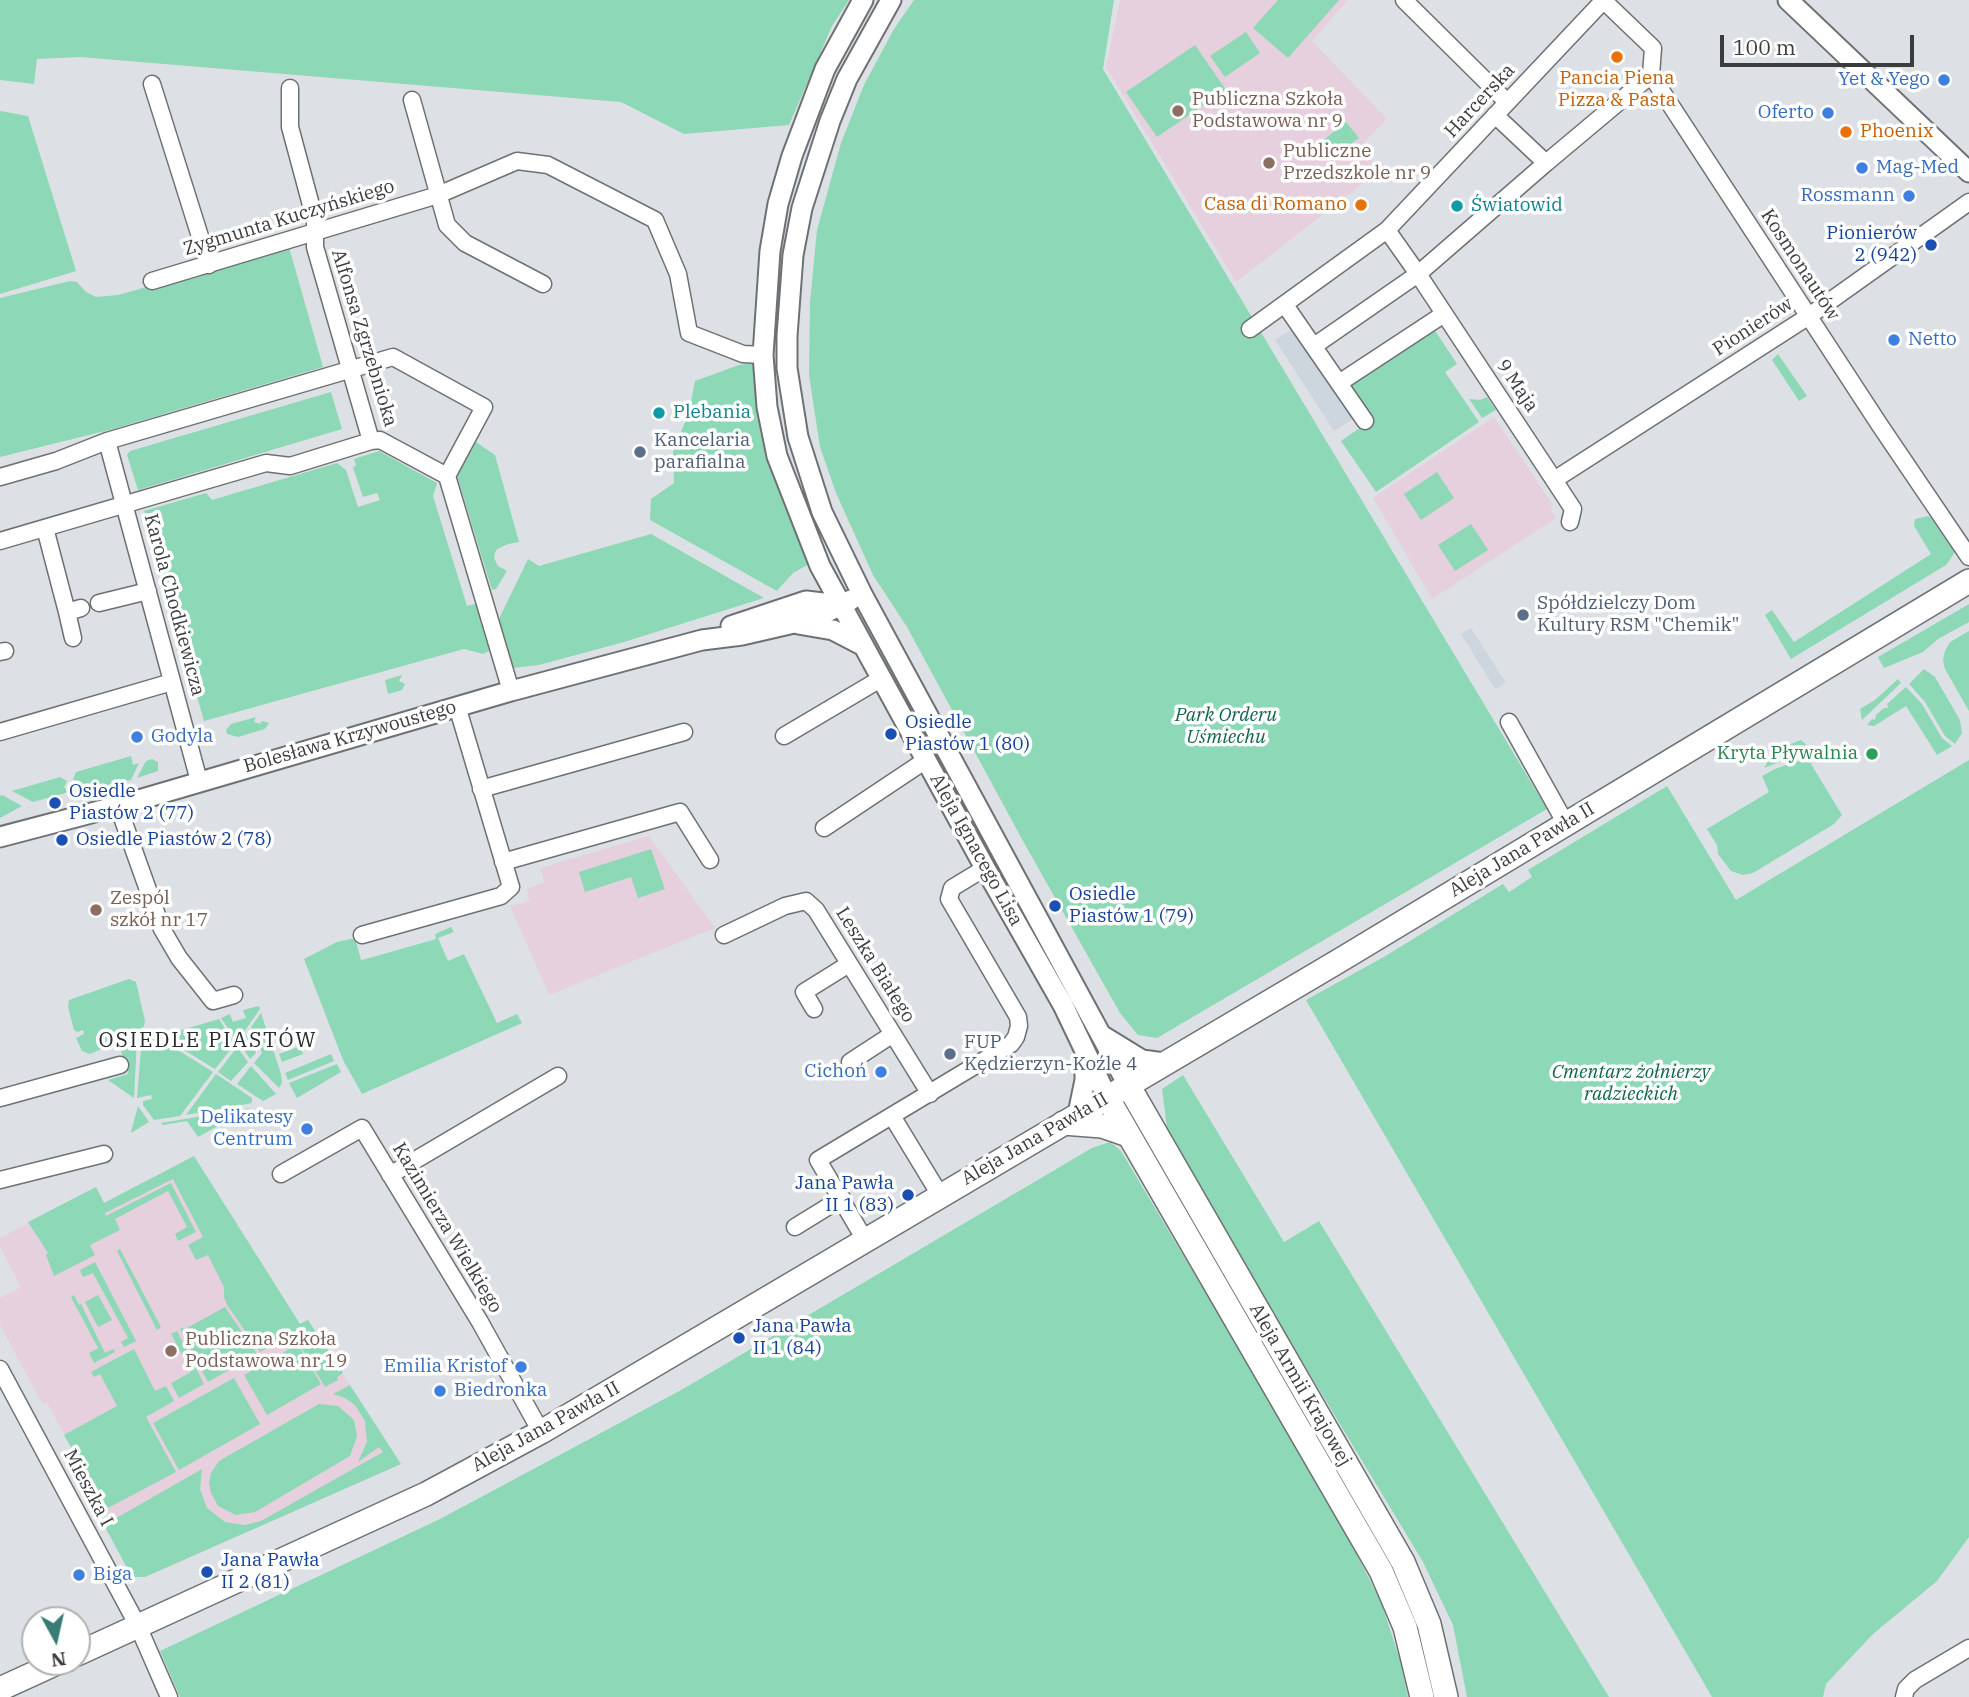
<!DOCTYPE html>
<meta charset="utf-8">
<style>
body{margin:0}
#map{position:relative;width:1969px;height:1697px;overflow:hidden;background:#dde1e5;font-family:"IBM Plex Serif",serif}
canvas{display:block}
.north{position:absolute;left:21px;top:1606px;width:70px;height:70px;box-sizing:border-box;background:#fff;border:2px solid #b0b1b1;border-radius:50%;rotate:172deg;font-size:19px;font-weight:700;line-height:28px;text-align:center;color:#3a3c3d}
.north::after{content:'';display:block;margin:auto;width:24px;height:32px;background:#377d75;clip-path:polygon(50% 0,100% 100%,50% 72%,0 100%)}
.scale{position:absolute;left:1720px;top:35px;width:194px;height:32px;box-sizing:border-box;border:4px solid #3a3c3d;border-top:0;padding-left:9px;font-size:21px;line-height:24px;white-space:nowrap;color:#3a3c3d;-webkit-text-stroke:5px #fff;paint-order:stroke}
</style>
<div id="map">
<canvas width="1969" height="1697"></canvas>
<div class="north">N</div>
<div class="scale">100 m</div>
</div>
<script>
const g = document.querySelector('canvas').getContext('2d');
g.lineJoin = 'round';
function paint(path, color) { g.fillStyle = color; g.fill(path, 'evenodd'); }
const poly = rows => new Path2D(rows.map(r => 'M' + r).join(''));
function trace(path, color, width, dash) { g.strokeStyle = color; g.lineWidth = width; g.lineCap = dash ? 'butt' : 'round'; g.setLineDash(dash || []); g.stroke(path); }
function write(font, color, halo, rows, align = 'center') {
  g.font = font + ' "IBM Plex Serif",serif'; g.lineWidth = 7; g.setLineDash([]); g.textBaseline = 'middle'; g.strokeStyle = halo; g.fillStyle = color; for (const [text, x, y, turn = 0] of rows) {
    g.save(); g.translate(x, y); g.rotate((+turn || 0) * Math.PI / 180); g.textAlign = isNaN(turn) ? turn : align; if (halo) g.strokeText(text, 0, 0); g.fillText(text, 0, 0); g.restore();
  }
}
paint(poly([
 [1294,328,1353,419,1334,431,1275,340],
 [1471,628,1506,683,1495,689,1461,634]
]), '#cdd6df');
paint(poly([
 [1120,0,1348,0,1312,41,1387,119,1358,148,1380,170,1236,282,1106,67],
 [1494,417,1553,505,1550,509,1556,518,1432,599,1373,498],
 [649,836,715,928,549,995,510,906,530,901,527,889,544,882,540,868],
 [194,1156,300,1324,308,1320,401,1464,145,1577,132,1577,104,1525,112,1520,47,1403,43,1404,38,1396,0,1325,0,1298,21,1287,0,1247,0,1238,96,1187,104,1203]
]), '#e6d0dd');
paint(poly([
 [0,0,849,0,832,26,789,125,684,134,621,102,80,57,37,59,34,84,0,80],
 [914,0,1114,0,1103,69,1547,809,1157,1038,1138,1035,1120,1013,1023,841,907,627,873,575,836,493,820,447,809,375,810,302,817,230,841,143,864,85,894,29],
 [1278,0,1339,0,1288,58,1253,28],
 [1246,32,1260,53,1225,77,1210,56],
 [1195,45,1226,90,1157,137,1126,92],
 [0,111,28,116,76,271,0,294],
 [1346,122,1359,138,1332,159,1320,143],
 [289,247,323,367,113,429,0,457,0,298,70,281,77,282,86,292,96,297,118,295],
 [1434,329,1457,364,1445,372,1479,422,1376,492,1341,441,1374,418,1351,385],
 [1778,354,1807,396,1799,401,1772,360],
 [752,363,754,365,809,564,793,573,777,591,650,520,651,499,674,483,673,452,689,412,695,381,739,365],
 [331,392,342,429,138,490,127,455,130,451],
 [1487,397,1496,410,1482,418,1469,399,1480,400],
 [476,442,495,455,519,542,508,544,497,549,495,553,494,558,498,566,507,571,496,589,492,590,457,476],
 [379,451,437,483,433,496,467,606,479,603,492,646,489,651,483,654,464,649,204,721,144,511,206,493,212,500,337,463,346,470,358,507,380,500,377,493,363,497,353,468,356,465,354,459],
 [1437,472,1454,498,1421,520,1404,494],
 [1928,516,1934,519,1955,552,1946,565,1791,659,1765,615,1772,610,1794,642,1931,554,1914,526,1915,519],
 [1471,524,1488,550,1455,571,1438,545],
 [651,534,764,598,624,642,539,665,513,668,499,619,528,559,539,566],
 [1969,604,1969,622,1938,639,1923,652,1884,668,1878,657],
 [1969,631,1969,711,1945,669,1943,660,1945,651,1950,642],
 [1924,669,1935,677,1960,720,1962,733,1955,744,1945,736,1925,702,1909,684],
 [402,675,399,681,405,684,402,690,388,694,385,680],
 [1898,679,1901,683,1862,720,1860,709,1875,700],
 [1906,687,1922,704,1942,738,1952,746,1937,755,1906,706,1874,726,1867,725,1872,719,1875,720,1876,715,1884,708,1888,708,1887,704],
 [256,717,254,722,260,724,262,721,269,723,265,729,238,737,227,734,226,730,231,724],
 [1801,740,1812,750,1764,768,1771,756,1793,743],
 [131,756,133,765,139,763,131,780,92,790,75,790,78,783,73,779,76,772],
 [1814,757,1811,764,1842,815,1834,824,1753,873,1743,875,1731,871,1718,854,1717,845,1707,829,1769,792,1762,776,1775,769,1786,765,1789,767,1791,764,1802,760,1805,762],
 [152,759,158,762,158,771,137,778,146,761],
 [1969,760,1969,1537,1937,1581,1873,1634,1826,1684,1823,1697,1712,1697,1306,1000,1382,958,1503,884,1509,892,1532,877,1528,870,1667,786,1736,900],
 [60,777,67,781,64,787,69,792,33,802,12,791],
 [951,777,981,827,973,832,947,780],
 [2,795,22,806,0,818,0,796],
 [985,835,1109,1068,1106,1069,1098,1049,1042,945,1020,916,978,839],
 [651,849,665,889,638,898,631,877,585,892,579,872],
 [451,927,454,932,438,938,448,961,464,954,497,1023,517,1014,522,1023,362,1094,343,1060,304,959,337,942,355,938,361,960,373,957,436,939,435,934],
 [129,979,136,982,145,1021,144,1026,136,1034,90,1054,82,1051,76,1038,84,1034,83,1030,77,1032,74,1030,68,1007,69,1000],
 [259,1006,260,1009,237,1042,221,1018,230,1014,233,1022,246,1018,243,1010],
 [261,1013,281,1074,282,1083,279,1088,254,1063,262,1053,251,1027],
 [219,1019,235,1044,215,1069,161,1036],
 [248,1033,256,1053,250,1059,239,1043],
 [142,1037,157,1037,213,1072,180,1116,154,1120,143,1105,143,1101,152,1099,151,1095,137,1098],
 [134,1038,137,1039,134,1098,108,1080,128,1074,119,1045],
 [300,1046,303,1054,282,1062,279,1054],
 [237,1047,248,1062,231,1081,218,1072],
 [331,1054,334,1061,288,1080,285,1073],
 [337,1064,341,1072,297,1098,289,1083],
 [251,1066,276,1094,263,1101,237,1084],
 [216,1074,252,1098,252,1103,186,1115],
 [1183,1075,1284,1242,1319,1221,1609,1697,1467,1697,1453,1625,1423,1562,1243,1263,1167,1127,1162,1089],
 [138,1106,149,1122,131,1133,131,1132],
 [250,1108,198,1137,187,1121,163,1125,161,1123],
 [1110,1142,1121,1151,1325,1493,1381,1602,1400,1660,1408,1697,180,1697,160,1651,440,1519,683,1389,1092,1148],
 [194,1156,300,1324,308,1320,343,1373,337,1377,338,1380,325,1387,293,1334,260,1352,227,1305,224,1297,224,1287,208,1255,196,1260,188,1245,203,1237,173,1179,105,1213,106,1216,171,1183,196,1232,178,1241,175,1234,187,1227,168,1191,115,1219,120,1230,90,1245,95,1255,54,1276,46,1255,48,1253,28,1222,96,1187,104,1203],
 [120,1249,161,1327,157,1330,117,1251],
 [95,1262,136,1341,124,1347,121,1342,128,1338,93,1273,83,1277,80,1270],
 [74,1295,79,1305,81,1304,105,1353,113,1349,115,1352,94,1363,89,1353,98,1348,71,1297],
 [98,1295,112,1320,98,1327,85,1302],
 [225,1307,257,1354,208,1382,180,1329,183,1328,185,1329],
 [177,1331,204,1384,179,1398,171,1383,191,1372,171,1334],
 [298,1344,321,1384,267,1415,244,1375],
 [134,1349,155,1391,166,1386,174,1401,146,1417,176,1472,106,1509,64,1435,117,1406,100,1374,94,1377,91,1372],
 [234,1378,260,1424,179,1470,153,1423],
 [350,1385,401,1464,145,1577,132,1577,104,1525,202,1469,200,1489,207,1508,225,1522,244,1525,261,1521,383,1452,379,1447,358,1462,367,1442,365,1421,355,1405,345,1398,333,1394],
 [319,1404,338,1406,354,1420,357,1436,350,1456,255,1512,236,1515,218,1506,211,1493,209,1483,211,1473,219,1461]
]), '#8dd8b6');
const minor = poly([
 [1404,0,1507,102],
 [1604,1,1653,48,1651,75,1879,424,1969,557],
 [152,84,209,265],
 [290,88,290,127,315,220,315,247,371,441,380,440,447,476,511,691],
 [412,100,447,225,465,243,543,284],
 [1546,163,1651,75],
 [1387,230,1418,274,1554,480,1573,509,1570,522],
 [152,281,438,195,517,161,548,165,655,220,678,274,689,333,743,354,763,355],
 [1285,305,1365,421],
 [1250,329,1387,230,1604,0],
 [1314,346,1418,274,1546,163,1495,115],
 [1339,383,1444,314],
 [107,441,199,781],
 [0,477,56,461,107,441,393,357,484,407,447,476],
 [1554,480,1809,316,1969,202],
 [45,528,67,612,81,608],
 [0,541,266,463,290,466,371,441],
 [99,603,148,591],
 [67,612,73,638],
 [0,652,5,651],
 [1509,722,1566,824],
 [0,732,172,682],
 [784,736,882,678],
 [481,789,684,732],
 [118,806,162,929,179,958,213,1001,234,995],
 [824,828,926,760],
 [503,862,680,812,710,860],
 [362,935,501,896,511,887,457,706],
 [724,935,785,906,806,901,816,910,930,1094],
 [814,1009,804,992,849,964],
 [850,1062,893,1034],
 [0,1098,120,1065],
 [892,1116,940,1195],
 [281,1174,362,1128,480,1322,541,1432],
 [390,1175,558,1076],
 [0,1180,104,1154],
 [795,1227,842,1198],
 [865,1240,818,1160,1011,1044,1016,1037,1019,1026,1018,1017,949,899,952,888,985,868],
 [0,1369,138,1626,169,1697],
 [1904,1697,1906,1689,1915,1680,1969,1648]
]);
const tertiary = poly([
 [863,0,825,69,792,156,778,204,770,251,763,355,767,407,777,456,820,566,985,868,1063,1005,1107,1097],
 [891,0,847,79,830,121,802,208,793,255,787,336,787,368,798,437,822,512,862,594,1128,1085],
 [1788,0,1969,172],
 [798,624,833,630,862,645],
 [731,626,806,601,840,605],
 [0,837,118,806,511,691,702,640,742,635,794,623,821,615,851,600],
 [1103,1036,1142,1060,1164,1063],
 [1078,1114,1085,1080,1085,1055]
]);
const secondary = poly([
 [1128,1085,1403,1562,1429,1624,1446,1697],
 [1107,1097,1381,1571,1405,1627,1422,1697],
 [1063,1123,1102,1126,1128,1135],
 [77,1654,426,1494,541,1432,1337,962,1969,581],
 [0,1689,59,1662]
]);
trace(minor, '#6e7174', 19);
trace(tertiary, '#6e7174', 23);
trace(secondary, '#6e7174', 26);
trace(minor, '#fff', 16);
trace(tertiary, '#fff', 19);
trace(secondary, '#fff', 23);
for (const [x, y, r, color] of [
 [1617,57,7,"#e8710a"],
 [1944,80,7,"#3f7fe0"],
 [1178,111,7,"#8d6e63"],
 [1828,113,7,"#3f7fe0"],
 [1846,132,7,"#e8710a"],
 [1269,163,7,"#8d6e63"],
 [1862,168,7,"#3f7fe0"],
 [1909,196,7,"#3f7fe0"],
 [1361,205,7,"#e8710a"],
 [1457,206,7,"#0f9aa8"],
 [1931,245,7,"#1a4fb4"],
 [1894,340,7,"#3f7fe0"],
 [659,413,7,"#0f9aa8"],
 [640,452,7,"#5c6f8a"],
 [1523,615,7,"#5c6f8a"],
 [891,734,7,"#1a4fb4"],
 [137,737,7,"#3f7fe0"],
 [1872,754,7,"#2e9e5b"],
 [55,803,7,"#1a4fb4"],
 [62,840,7,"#1a4fb4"],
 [1055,906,7,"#1a4fb4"],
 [96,910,7,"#8d6e63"],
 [950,1054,7,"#5c6f8a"],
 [881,1072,7,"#3f7fe0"],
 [307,1129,7,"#3f7fe0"],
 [908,1195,7,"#1a4fb4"],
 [739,1338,7,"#1a4fb4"],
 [171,1351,7,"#8d6e63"],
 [521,1367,7,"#3f7fe0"],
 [440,1391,7,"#3f7fe0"],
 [207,1572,7,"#1a4fb4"],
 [79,1575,7,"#3f7fe0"]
]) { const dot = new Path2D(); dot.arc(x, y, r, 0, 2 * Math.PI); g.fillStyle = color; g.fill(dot); trace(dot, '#fff', 2.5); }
write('19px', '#c56008', '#fff', [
 ["Pancia Piena",1617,79],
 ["Pizza & Pasta",1617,101],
 ["Phoenix",1860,132,"left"],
 ["Casa di Romano",1347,205,"right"]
]);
write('19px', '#366cbe', '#fff', [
 ["Yet & Yego",1930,80],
 ["Oferto",1814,113],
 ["Mag-Med",1876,168,"left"],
 ["Rossmann",1895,196],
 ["Netto",1908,340,"left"],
 ["Godyla",151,737,"left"],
 ["Cichoń",867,1072],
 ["Delikatesy",293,1118],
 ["Centrum",293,1140],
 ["Emilia Kristof",507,1367],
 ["Biedronka",454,1391,"left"],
 ["Biga",93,1575,"left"]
], 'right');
write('19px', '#785e54', '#fff', [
 ["Publiczna Szkoła",1192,100],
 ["Podstawowa nr 9",1192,122],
 ["Publiczne",1283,152],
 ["Przedszkole nr 9",1283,174],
 ["Zespól",110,899],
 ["szkół nr 17",110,921],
 ["Publiczna Szkoła",185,1340],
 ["Podstawowa nr 19",185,1362]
], 'left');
write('19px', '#3a3c3d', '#fff', [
 ["Harcerska",1480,101,-47],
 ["Zygmunta Kuczyńskiego",289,218,-17],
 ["Kosmonautów",1800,265,57],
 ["Pionierów",1753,327,-33],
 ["Alfonsa Zgrzebnioka",364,338,73],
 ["9 Maja",1517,386,56],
 ["Karola Chodkiewicza",174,605,75],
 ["Bolesława Krzywoustego",350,737,-16],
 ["Aleja Ignacego Lisa",976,850,61],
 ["Aleja Jana Pawła II",1522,850,-31],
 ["Leszka Białego",875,965,58],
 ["Aleja Jana Pawła II",1035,1139,-30],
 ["Kazimierza Wielkiego",447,1228,59],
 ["Aleja Armii Krajowej",1300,1385,60],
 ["Aleja Jana Pawła II",546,1427,-29],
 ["Mieszka I",88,1488,62]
]);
write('19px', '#0d838f', '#fff', [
 ["Światowid",1471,206],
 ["Plebania",673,413]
], 'left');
write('19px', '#164399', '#fff', [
 ["Pionierów",1917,234,"right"],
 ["2 (942)",1917,256,"right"],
 ["Osiedle",905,723],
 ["Piastów 1 (80)",905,745],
 ["Osiedle",69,792],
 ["Piastów 2 (77)",69,814],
 ["Osiedle Piastów 2 (78)",76,840],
 ["Osiedle",1069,895],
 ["Piastów 1 (79)",1069,917],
 ["Jana Pawła",894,1184,"right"],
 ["II 1 (83)",894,1206,"right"],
 ["Jana Pawła",753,1327],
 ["II 1 (84)",753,1349],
 ["Jana Pawła",221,1561],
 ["II 2 (81)",221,1583]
], 'left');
write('19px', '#4e5e75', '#fff', [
 ["Kancelaria",654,441],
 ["parafialna",654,463],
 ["Spółdzielczy Dom",1537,604],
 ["Kultury RSM \"Chemik\"",1537,626],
 ["FUP",964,1043],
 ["Kędzierzyn-Koźle 4",964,1065]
], 'left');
write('italic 19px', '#106749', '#fff', [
 ["Park Orderu",1226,716],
 ["Uśmiechu",1226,738],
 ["Cmentarz żołnierzy",1631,1073],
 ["radzieckich",1631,1095]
]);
write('19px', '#27864d', '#fff', [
 ["Kryta Pływalnia",1858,754]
], 'right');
g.letterSpacing = '2px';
write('21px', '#282b2e', '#fff', [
 ["OSIEDLE PIASTÓW",208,1041]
]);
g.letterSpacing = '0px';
</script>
